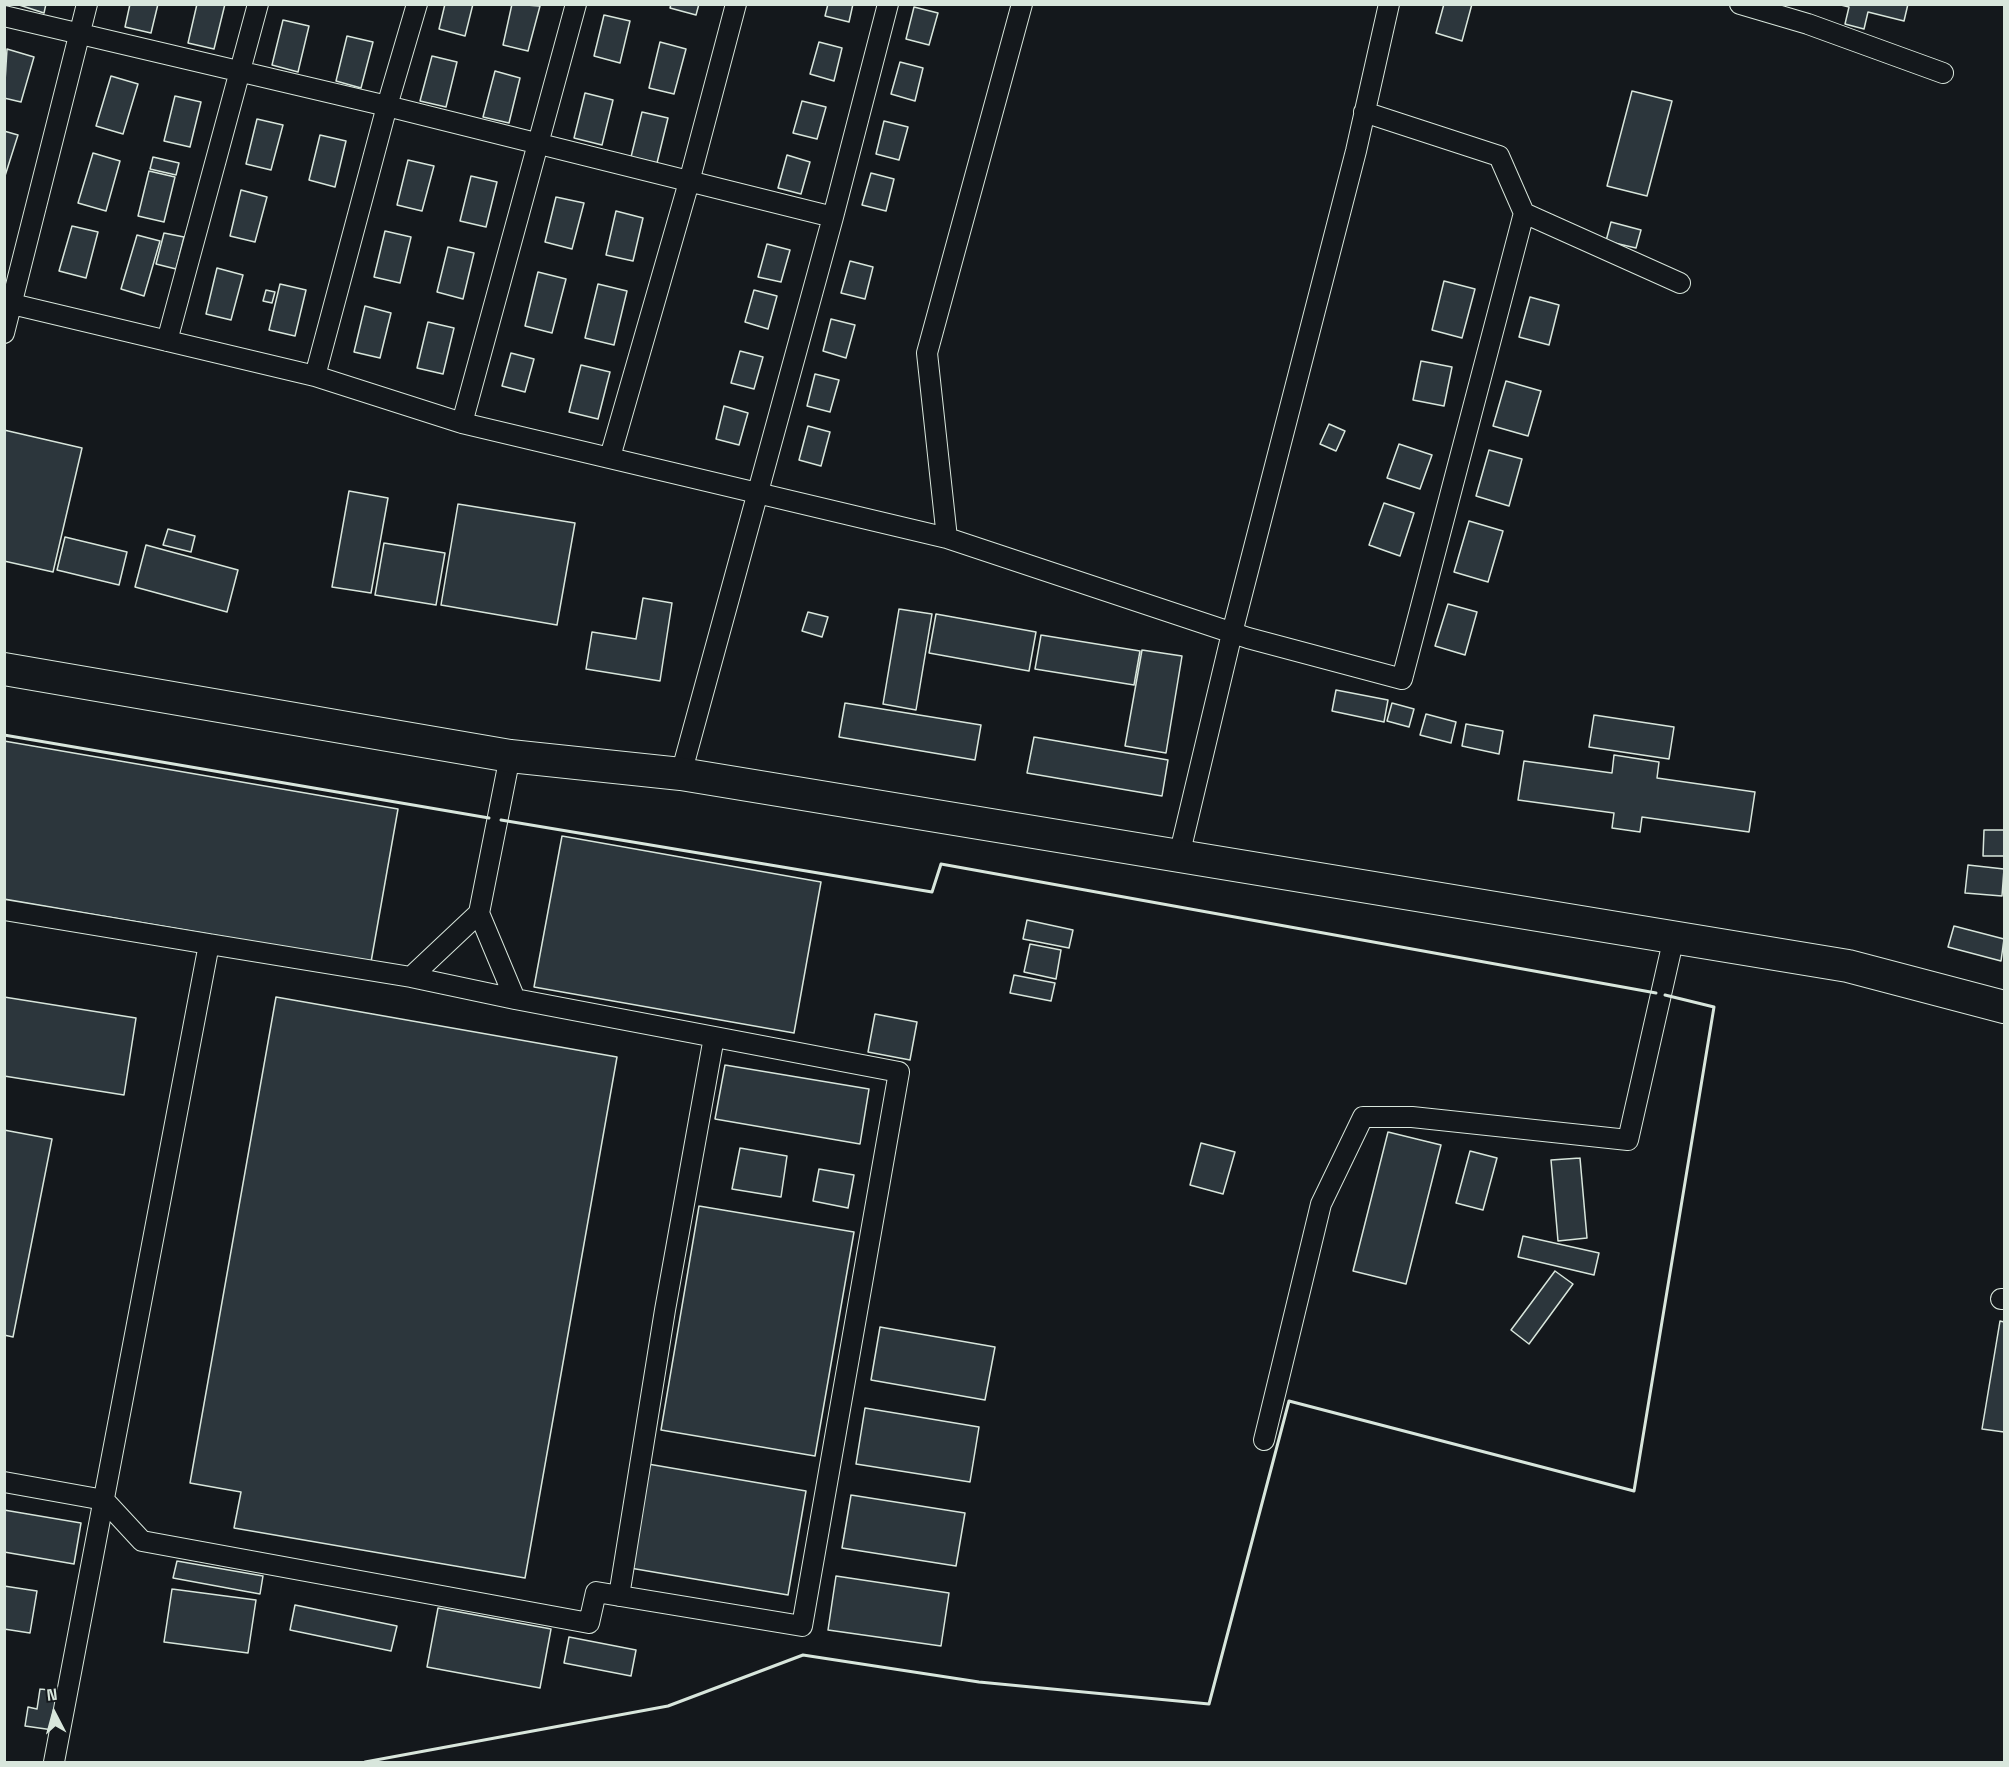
<!DOCTYPE html>
<style>
body{margin:0}
#map{position:relative;width:2009px;height:1767px;overflow:hidden;background:#14181c;font-family:"Space Grotesk",sans-serif}
canvas{display:block}
.frame{position:absolute;inset:0;border:6px solid #d8e6dc;pointer-events:none}
.north{position:absolute;left:24px;top:1683px;width:60px;height:60px;-webkit-text-stroke:4px #14181c;paint-order:stroke;rotate:354deg;font-size:16px;font-weight:700;line-height:24px;text-align:center;color:#d8e6dc}
.north::after{content:'';display:block;margin:auto;width:21px;height:27px;background:#d8e6dc;clip-path:polygon(50% 0,100% 100%,50% 72%,0 100%)}
</style>
<div id="map">
<canvas width="2009" height="1767"></canvas>
<div class="frame"></div>
<div class="north">N</div>
</div>
<script>
const g = document.querySelector('canvas').getContext('2d');
g.lineJoin = 'round';
function paint(path, color) { g.fillStyle = color; g.fill(path, 'evenodd'); }
const poly = rows => new Path2D(rows.map(r => 'M' + r).join(''));
function trace(path, color, width, dash) { g.strokeStyle = color; g.lineWidth = width; g.lineCap = dash ? 'butt' : 'round'; g.setLineDash(dash || []); g.stroke(path); }
const building = poly([
 [16,4,46,4,44,13,16,4],
 [130,4,158,4,151,33,125,27,130,4],
 [197,4,225,4,214,49,188,43,197,4],
 [445,4,473,4,465,36,439,29,445,4],
 [512,4,540,6,528,51,503,45,512,4],
 [671,4,699,4,696,15,670,8,671,4],
 [828,4,853,4,849,22,825,16,828,4],
 [1444,4,1472,4,1462,41,1436,33,1444,4],
 [1837,4,1908,4,1904,21,1868,12,1864,29,1845,24,1849,7,1837,4],
 [914,7,938,13,929,45,906,39,914,7],
 [604,15,630,21,620,63,594,56,604,15],
 [283,20,309,26,298,72,272,65,283,20],
 [347,36,373,42,361,88,336,81,347,36],
 [660,42,686,49,674,94,649,88,660,42],
 [819,42,842,48,834,81,810,74,819,42],
 [7,49,34,57,21,102,4,98,7,49],
 [432,56,457,62,446,107,420,101,432,56],
 [900,62,923,68,915,101,891,94,900,62],
 [495,71,520,78,509,123,483,117,495,71],
 [111,76,138,84,123,134,96,126,111,76],
 [1632,91,1672,101,1647,196,1607,186,1632,91],
 [585,93,613,100,602,145,574,138,585,93],
 [175,96,201,102,190,147,164,141,175,96],
 [802,101,826,107,817,139,793,133,802,101],
 [642,112,668,118,657,163,631,157,642,112],
 [257,119,283,125,271,170,246,164,257,119],
 [884,121,908,127,899,160,876,154,884,121],
 [4,131,18,135,4,179,4,131],
 [320,135,346,141,335,187,309,180,320,135],
 [93,153,120,161,106,211,78,203,93,153],
 [787,155,810,162,801,194,778,188,787,155],
 [153,157,179,163,176,175,150,169,153,157],
 [408,160,434,166,422,211,397,205,408,160],
 [149,171,175,177,164,222,138,216,149,171],
 [871,173,894,179,886,211,862,205,871,173],
 [471,176,497,182,486,227,460,221,471,176],
 [241,190,267,197,255,242,230,236,241,190],
 [556,197,584,203,572,249,545,242,556,197],
 [616,211,643,218,633,261,606,255,616,211],
 [1611,222,1641,230,1636,248,1606,241,1611,222],
 [72,226,98,232,86,278,59,271,72,226],
 [385,231,411,237,400,283,374,277,385,231],
 [164,233,184,237,176,269,156,264,164,233],
 [137,235,160,241,144,296,121,289,137,235],
 [767,244,790,250,781,282,758,277,767,244],
 [448,247,474,253,463,299,437,292,448,247],
 [850,261,873,267,865,299,841,293,850,261],
 [217,268,243,275,231,320,206,314,217,268],
 [538,272,566,279,552,333,525,326,538,272],
 [1444,281,1475,289,1462,338,1432,330,1444,281],
 [280,284,306,290,295,336,269,330,280,284],
 [598,284,627,291,614,345,585,338,598,284],
 [266,290,275,292,272,303,263,301,266,290],
 [754,290,777,296,768,329,745,322,754,290],
 [1530,297,1559,305,1549,345,1519,337,1530,297],
 [365,306,391,313,380,358,354,352,365,306],
 [831,319,855,325,846,358,823,351,831,319],
 [428,322,454,328,443,374,417,368,428,322],
 [740,351,763,357,754,389,731,383,740,351],
 [511,353,534,359,525,392,502,386,511,353],
 [1421,361,1452,367,1444,406,1413,400,1421,361],
 [581,365,610,372,598,419,569,412,581,365],
 [815,374,839,380,830,412,807,406,815,374],
 [1506,381,1541,391,1528,436,1493,426,1506,381],
 [724,406,748,413,739,445,716,439,724,406],
 [1329,424,1345,431,1336,451,1320,444,1329,424],
 [808,426,830,432,821,466,799,460,808,426],
 [4,430,82,448,53,572,4,561,4,430],
 [1399,444,1432,455,1420,489,1387,478,1399,444],
 [1489,450,1522,459,1509,506,1476,496,1489,450],
 [349,491,388,498,371,593,332,587,349,491],
 [1384,503,1414,513,1400,556,1369,545,1384,503],
 [458,504,575,523,557,625,441,605,458,504],
 [1469,521,1503,531,1488,582,1454,572,1469,521],
 [168,529,195,536,191,552,163,545,168,529],
 [65,537,127,552,119,585,57,570,65,537],
 [384,543,445,553,436,605,375,595,384,543],
 [146,545,238,570,227,612,135,587,146,545],
 [643,598,672,603,660,681,586,669,592,632,636,639,643,598],
 [1448,604,1477,612,1465,655,1435,646,1448,604],
 [899,609,932,614,916,710,883,704,899,609],
 [808,612,828,617,822,637,802,631,808,612],
 [936,614,1036,632,1029,671,929,653,936,614],
 [1041,635,1140,651,1134,685,1035,669,1041,635],
 [1142,650,1182,656,1166,753,1125,746,1142,650],
 [1336,690,1388,700,1384,722,1332,711,1336,690],
 [845,703,981,725,975,760,839,737,845,703],
 [1392,703,1414,709,1409,727,1387,721,1392,703],
 [1426,714,1456,722,1451,743,1420,735,1426,714],
 [1594,715,1674,727,1669,759,1589,747,1594,715],
 [1466,724,1503,731,1499,754,1462,746,1466,724],
 [1034,737,1168,760,1162,796,1027,773,1034,737],
 [4,741,398,809,371,962,4,899,4,741],
 [1614,755,1659,762,1657,778,1755,792,1749,832,1642,817,1640,832,1612,828,1614,813,1518,800,1524,761,1612,773,1614,755],
 [1984,830,2004,830,2004,856,1983,856,1984,830],
 [562,836,821,882,794,1033,534,987,562,836],
 [1968,865,2004,869,2002,896,1965,893,1968,865],
 [1027,920,1073,930,1069,948,1023,939,1027,920],
 [1954,926,2004,939,2001,961,1948,947,1954,926],
 [1030,944,1061,950,1056,979,1024,972,1030,944],
 [1014,975,1055,983,1051,1001,1010,993,1014,975],
 [4,997,136,1018,124,1095,4,1076,4,997],
 [276,997,617,1057,525,1578,234,1528,241,1492,190,1483,276,997],
 [875,1014,917,1022,910,1060,868,1052,875,1014],
 [725,1065,869,1089,860,1144,715,1119,725,1065],
 [4,1130,52,1139,13,1337,4,1335,4,1130],
 [1388,1132,1441,1145,1406,1284,1353,1271,1388,1132],
 [1201,1143,1235,1152,1223,1194,1190,1185,1201,1143],
 [740,1148,787,1156,781,1197,732,1189,740,1148],
 [1470,1151,1497,1158,1483,1210,1456,1203,1470,1151],
 [1580,1158,1587,1238,1558,1241,1551,1160,1580,1158],
 [819,1169,854,1175,848,1208,813,1201,819,1169],
 [699,1206,854,1232,815,1456,661,1430,699,1206],
 [1523,1236,1599,1253,1594,1275,1518,1257,1523,1236],
 [1555,1271,1573,1284,1529,1344,1511,1330,1555,1271],
 [2000,1321,2004,1322,2004,1432,1982,1429,2000,1321],
 [880,1327,995,1347,985,1400,871,1380,880,1327],
 [865,1408,979,1427,970,1482,856,1464,865,1408],
 [648,1464,806,1491,788,1595,630,1568,648,1464],
 [851,1495,965,1513,956,1566,842,1548,851,1495],
 [4,1510,81,1523,74,1564,4,1552,4,1510],
 [177,1561,263,1576,260,1594,173,1578,177,1561],
 [836,1576,949,1593,941,1646,828,1630,836,1576],
 [4,1586,37,1591,30,1633,4,1629,4,1586],
 [172,1589,256,1600,248,1653,164,1642,172,1589],
 [295,1605,397,1626,391,1651,290,1630,295,1605],
 [438,1608,551,1629,540,1688,427,1667,438,1608],
 [569,1637,636,1650,631,1676,564,1663,569,1637],
 [40,1689,58,1691,53,1730,25,1726,28,1707,37,1709,40,1689]
]);
paint(building, '#2c363c');
trace(building, '#d8e6dc', 1.5);
const minor = poly([
 [1740,4,1808,24,1943,73],
 [4,16,387,106,833,217],
 [1364,112,1499,156,1524,213,1680,283],
 [12,304,315,376,462,423,947,538,1248,638,1402,679,1524,213],
 [4,333,87,4],
 [167,341,258,4],
 [315,376,387,106,417,4],
 [462,423,576,4],
 [610,457,689,182,736,4],
 [947,538,927,353,1022,4],
 [681,774,833,217,888,4],
 [1179,856,1232,633,1356,151,1389,4],
 [4,910,209,944],
 [411,977,515,999],
 [2001,1299,2004,1299],
 [1264,1440,1321,1204,1363,1117,1412,1117,1628,1140,1674,937],
 [4,1482,104,1500,142,1541,589,1623,596,1592,802,1626,899,1072,515,999,479,913,510,756],
 [619,1596,665,1310,714,1037],
 [54,1762,209,944,411,977,479,913]
]);
const trunk = poly([
 [4,669,510,756,681,774,1848,966,2004,1007]
]);
trace(minor, '#d8e6dc', 22);
trace(trunk, '#d8e6dc', 34);
trace(minor, '#14181c', 20);
trace(trunk, '#14181c', 32);
trace(poly([
 [4,735,489,818],
 [501,820,932,892,941,864,1656,993],
 [365,1762,668,1706,803,1655,979,1682,1209,1704,1289,1401,1634,1491,1714,1007,1665,995]
]), '#d8e6dc', 3);
</script>
